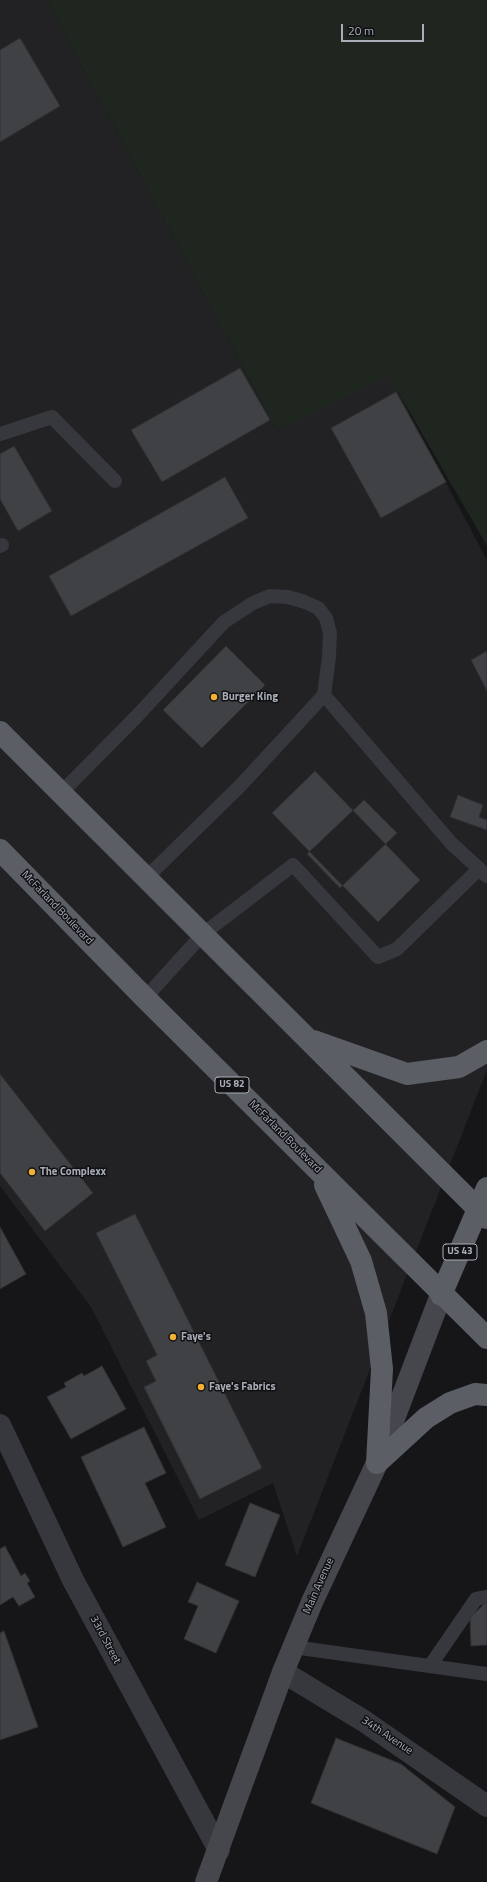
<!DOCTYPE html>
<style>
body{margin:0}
#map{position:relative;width:487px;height:1882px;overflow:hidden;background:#161618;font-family:"Titillium Web",sans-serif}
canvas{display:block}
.scale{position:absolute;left:341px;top:24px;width:83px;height:18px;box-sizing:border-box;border:2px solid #a8adb8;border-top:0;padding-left:5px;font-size:12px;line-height:14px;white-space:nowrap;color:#a8adb8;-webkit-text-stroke:3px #111113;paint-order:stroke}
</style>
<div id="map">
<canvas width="487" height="1882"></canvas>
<div class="scale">20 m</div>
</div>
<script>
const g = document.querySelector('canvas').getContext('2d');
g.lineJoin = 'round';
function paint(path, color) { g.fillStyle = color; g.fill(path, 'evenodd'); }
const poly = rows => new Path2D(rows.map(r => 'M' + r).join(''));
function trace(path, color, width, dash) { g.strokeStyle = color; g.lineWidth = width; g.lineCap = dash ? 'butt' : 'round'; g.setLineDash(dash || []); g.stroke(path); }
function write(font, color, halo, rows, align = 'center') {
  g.font = font + ' "Titillium Web",sans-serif'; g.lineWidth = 3; g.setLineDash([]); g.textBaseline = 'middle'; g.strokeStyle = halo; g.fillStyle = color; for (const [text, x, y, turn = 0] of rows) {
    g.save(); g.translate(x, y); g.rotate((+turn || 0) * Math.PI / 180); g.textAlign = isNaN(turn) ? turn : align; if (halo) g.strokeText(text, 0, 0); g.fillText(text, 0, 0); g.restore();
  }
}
paint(poly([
 [0,0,46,0,277,431,389,375,487,560,487,1070,297,1556,273,1483,199,1520,91,1307,0,1186]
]), '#222225');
paint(poly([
 [46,0,487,0,487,546,389,376,277,431]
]), '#1e261f');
const building = poly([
 [20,38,60,106,0,142,0,50,20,38],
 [240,368,270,420,162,482,131,430,240,368],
 [396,392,446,482,381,518,331,428,396,392],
 [14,446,52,511,18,531,0,499,0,454,14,446],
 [225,477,248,518,71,616,49,576,225,477],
 [226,646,265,685,202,748,163,710,226,646],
 [487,651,487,691,471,660,487,651],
 [315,771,420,880,378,922,272,813,315,771],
 [458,795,483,805,479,817,487,820,487,830,450,817,458,795],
 [364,800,397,833,340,888,307,854,364,800],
 [0,1074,93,1193,45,1231,0,1173,0,1074],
 [135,1214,262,1468,200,1499,144,1387,156,1381,146,1361,157,1355,96,1233,135,1214],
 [0,1227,26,1274,0,1289,0,1227],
 [102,1366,126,1409,71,1439,47,1397,66,1387,64,1383,82,1373,84,1376,102,1366],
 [144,1427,166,1473,145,1483,166,1527,123,1547,81,1457,144,1427],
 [250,1503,280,1515,255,1577,225,1565,250,1503],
 [5,1546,21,1576,25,1573,30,1581,27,1583,35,1597,19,1606,13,1597,0,1605,0,1549,5,1546],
 [197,1582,239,1601,216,1653,184,1639,198,1606,188,1602,197,1582],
 [485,1603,487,1603,487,1645,471,1646,470,1618,485,1603],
 [4,1631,38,1727,0,1740,0,1633,4,1631],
 [336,1738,401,1764,455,1807,437,1854,311,1803,336,1738]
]);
paint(building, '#404145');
trace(building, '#303034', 1);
trace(poly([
 [0,434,52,417,115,481],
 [0,546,2,545],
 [324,695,451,843,487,876],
 [61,793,137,716,224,622,253,603,270,596,288,597,305,602,318,608,326,618,330,633,329,657,324,695,240,786,147,877],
 [145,998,203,934,293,865,378,957,397,949,479,869],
 [293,1647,487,1674],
 [430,1666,476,1599,487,1597]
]), '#37383d', 14);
trace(poly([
 [0,1425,73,1580,219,1850],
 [283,1672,364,1721,487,1806]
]), '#37383d', 22);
trace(poly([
 [206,1882,283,1672,312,1602,377,1463,441,1295]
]), '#45474d', 22);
trace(poly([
 [0,732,487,1218],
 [0,850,145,998,487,1338],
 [314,1041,407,1074,459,1067,487,1051],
 [325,1185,361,1261,376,1313,382,1369,377,1463],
 [441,1295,487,1188],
 [377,1463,426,1418,450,1403,475,1394,487,1395]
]), '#5b5e65', 22);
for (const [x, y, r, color] of [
 [214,697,4,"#f2b134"],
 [32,1172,4,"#f2b134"],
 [173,1337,4,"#f2b134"],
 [201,1387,4,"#f2b134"]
]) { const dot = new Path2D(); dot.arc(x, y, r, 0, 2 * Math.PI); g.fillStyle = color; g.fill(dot); trace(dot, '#111113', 1.5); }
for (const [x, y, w] of [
 [232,1085,34],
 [460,1252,34]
]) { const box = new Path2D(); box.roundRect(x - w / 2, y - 8, w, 16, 3); g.fillStyle = '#111113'; g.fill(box); trace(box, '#a8adb8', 1); }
write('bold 10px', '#a8adb8', null, [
 ["US 82",232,1085],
 ["US 43",460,1252]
]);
write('bold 11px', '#a8adb8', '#111113', [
 ["Burger King",222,697],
 ["The Complexx",40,1172],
 ["Faye's",181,1337],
 ["Faye's Fabrics",209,1387]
], 'left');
write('11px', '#a8adb8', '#111113', [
 ["McFarland Boulevard",57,908,46],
 ["McFarland Boulevard",285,1137,45],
 ["Main Avenue",319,1586,-66],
 ["33rd Street",105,1640,62],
 ["34th Avenue",387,1736,34]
]);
</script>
